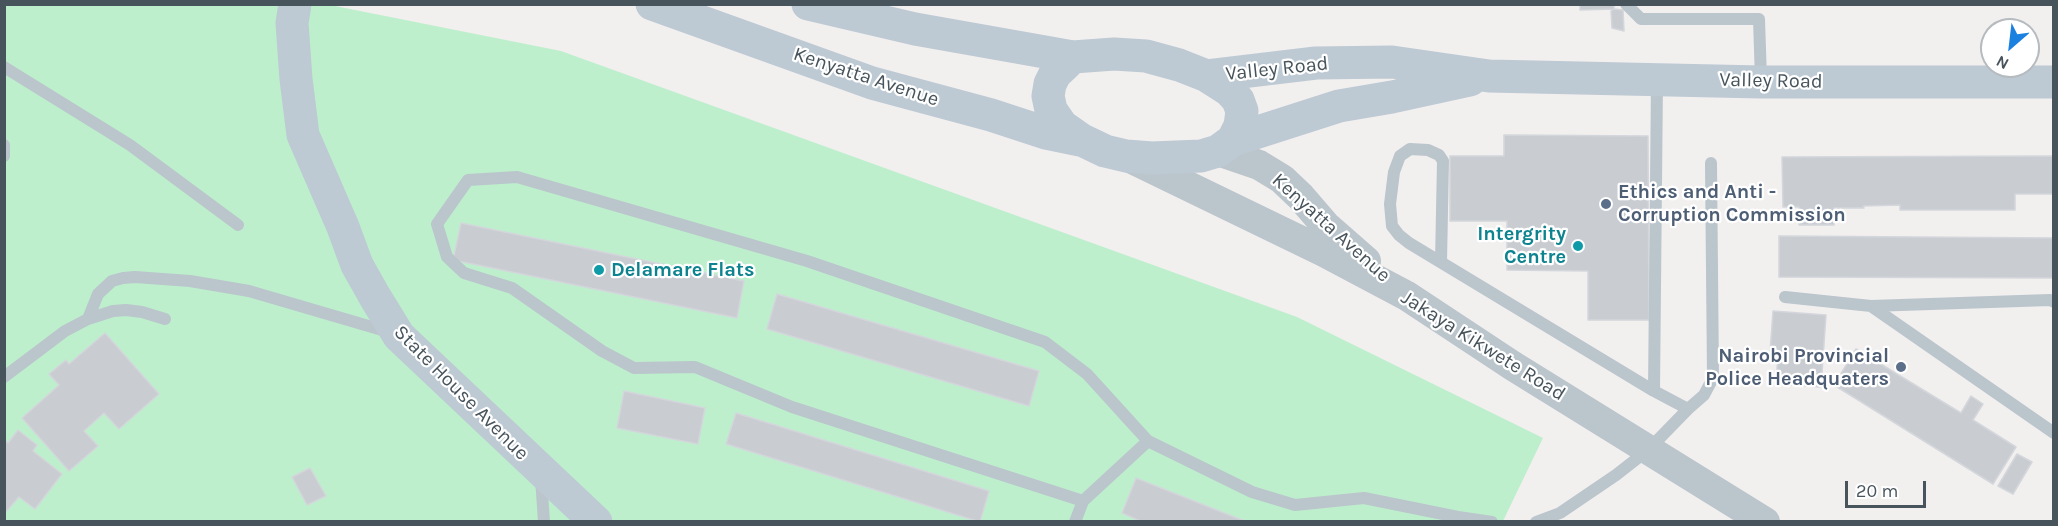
<!DOCTYPE html>
<style>
body{margin:0}
#map{position:relative;width:2058px;height:526px;overflow:hidden;background:#f2efef;font-family:Karla,sans-serif}
canvas{display:block}
.frame{position:absolute;inset:0;border:6px solid #47545c;pointer-events:none}
.north{position:absolute;left:1980px;top:18px;width:60px;height:60px;box-sizing:border-box;background:#fff;border:2px solid #b5bbbe;border-radius:50%;rotate:208deg;font-size:16px;font-weight:700;line-height:24px;text-align:center;color:#47545c}
.north::after{content:'';display:block;margin:auto;width:21px;height:27px;background:#1b81e0;clip-path:polygon(50% 0,100% 100%,50% 72%,0 100%)}
.scale{position:absolute;left:1845px;top:481px;width:81px;height:27px;box-sizing:border-box;border:3px solid #47545c;border-top:0;padding-left:8px;font-size:18px;line-height:21px;white-space:nowrap;color:#47545c;-webkit-text-stroke:4px #fff;paint-order:stroke}
</style>
<div id="map">
<canvas width="2058" height="526"></canvas>
<div class="frame"></div>
<div class="north">N</div>
<div class="scale">20 m</div>
</div>
<script>
const g = document.querySelector('canvas').getContext('2d');
g.lineJoin = 'round';
function paint(path, color) { g.fillStyle = color; g.fill(path, 'evenodd'); }
const poly = rows => new Path2D(rows.map(r => 'M' + r).join(''));
function trace(path, color, width, dash) { g.strokeStyle = color; g.lineWidth = width; g.lineCap = dash ? 'butt' : 'round'; g.setLineDash(dash || []); g.stroke(path); }
function write(font, color, halo, rows, align = 'center') {
  g.font = font + ' Karla,sans-serif'; g.lineWidth = 4.5; g.setLineDash([]); g.textBaseline = 'middle'; g.strokeStyle = halo; g.fillStyle = color; for (const [text, x, y, turn = 0] of rows) {
    g.save(); g.translate(x, y); g.rotate((+turn || 0) * Math.PI / 180); g.textAlign = isNaN(turn) ? turn : align; if (halo) g.strokeText(text, 0, 0); g.fillText(text, 0, 0); g.restore();
  }
}
paint(poly([
 [5,5,330,5,561,51,1297,317,1543,438,1503,521,5,521]
]), '#beefcd');
const building = poly([
 [1580,4,1614,4,1614,9,1580,10,1580,4],
 [1614,9,1623,10,1624,31,1612,28,1611,11,1614,9],
 [1504,135,1648,136,1649,320,1588,320,1588,271,1507,270,1507,221,1450,221,1450,156,1504,156,1504,135],
 [2054,156,2054,194,2015,194,2015,210,1900,210,1900,205,1863,206,1864,208,1834,208,1834,225,1799,225,1799,207,1783,207,1782,157,2054,156],
 [461,223,744,281,737,318,453,260,461,223],
 [1779,236,2054,238,2054,278,1779,277,1779,236],
 [777,294,1039,371,1029,406,767,329,777,294],
 [1773,311,1826,315,1821,387,1776,384,1778,353,1770,353,1773,311],
 [105,333,159,394,119,429,104,413,84,431,98,446,69,471,22,418,59,385,49,374,66,360,69,364,105,333],
 [1856,349,1961,413,1971,396,1983,404,1973,420,2016,447,1993,484,1834,385,1856,349],
 [624,391,705,408,698,444,617,428,624,391],
 [736,413,989,491,980,522,726,444,736,413],
 [18,430,37,445,33,451,62,474,35,509,19,497,4,514,4,440,8,443,18,430],
 [2017,454,2032,462,2013,494,1998,486,2017,454],
 [310,468,326,496,307,505,292,477,310,468],
 [1136,478,1247,522,1142,522,1122,513,1136,478]
]);
paint(building, '#c9cdd2');
trace(building, '#d3d6db', 1.5);
trace(poly([
 [1626,4,1641,19,1759,19,1761,80],
 [4,67,130,145,238,225],
 [4,145,4,156],
 [1441,262,1443,161,1439,155,1428,150,1410,149,1400,156,1394,172,1390,204,1392,226,1399,235,1409,243,1654,391,1688,409,1648,450,1616,475,1560,513,1536,522],
 [1785,297,1871,306,2054,433],
 [1871,306,2050,300,2054,302],
 [88,319,113,311,126,310,142,312,165,319],
 [4,377,65,331,88,319,98,294,112,281,123,278,135,277,190,281,249,291,389,332],
 [1654,391,1657,80],
 [1688,409,1704,395,1713,378,1711,163],
 [1148,441,1087,374,1045,342,807,261,517,177,468,180,437,224,447,257,464,273,512,288,602,351,634,368,695,367,792,407,1083,501,1148,441,1252,492,1295,505,1364,498,1458,517,1492,522],
 [541,478,544,522],
 [1075,522,1083,501]
]), '#bbc5cc', 12);
trace(poly([
 [1218,151,1259,165,1282,179,1301,197,1326,226,1366,261],
 [1126,156,1324,252,1407,296,1513,366,1765,522]
]), '#bbc5cc', 30);
trace(poly([
 [295,4,292,23,296,79,303,135,343,227,357,265,375,297,399,336,596,522],
 [652,4,872,83,991,115,1046,133,1080,140],
 [808,4,915,29,1073,57,1114,54,1146,56,1179,65,1207,76,1229,90,1238,100,1242,111,1240,126,1233,140,1218,151,1201,156,1152,158,1126,156,1105,151,1082,140,1062,126,1051,110,1048,96,1050,84,1055,74,1073,57],
 [1207,76,1316,63,1392,62,1489,76,1761,82,2054,82],
 [1233,140,1339,106,1392,97,1470,80]
]), '#bdc9d3', 33);
for (const [x, y, r, color] of [
 [1606,204,6,"#5c6f8a"],
 [1578,246,6,"#0f9aa8"],
 [599,270,6,"#0f9aa8"],
 [1901,367,6,"#5c6f8a"]
]) { const dot = new Path2D(); dot.arc(x, y, r, 0, 2 * Math.PI); g.fillStyle = color; g.fill(dot); trace(dot, '#fff', 2); }
write('20px', '#47545c', '#fff', [
 ["Valley Road",1277,69,-6],
 ["Kenyatta Avenue",866,77,18],
 ["Valley Road",1771,81,1],
 ["Kenyatta Avenue",1331,228,42],
 ["Jakaya Kikwete Road",1483,346,32],
 ["State House Avenue",461,393,45]
]);
write('bold 20px', '#4e5e75', '#fff', [
 ["Ethics and Anti -",1618,192],
 ["Corruption Commission",1618,215],
 ["Nairobi Provincial",1889,356,"right"],
 ["Police Headquaters",1889,379,"right"]
], 'left');
write('bold 20px', '#0d838f', '#fff', [
 ["Intergrity",1566,234],
 ["Centre",1566,257],
 ["Delamare Flats",611,270,"left"]
], 'right');
</script>
